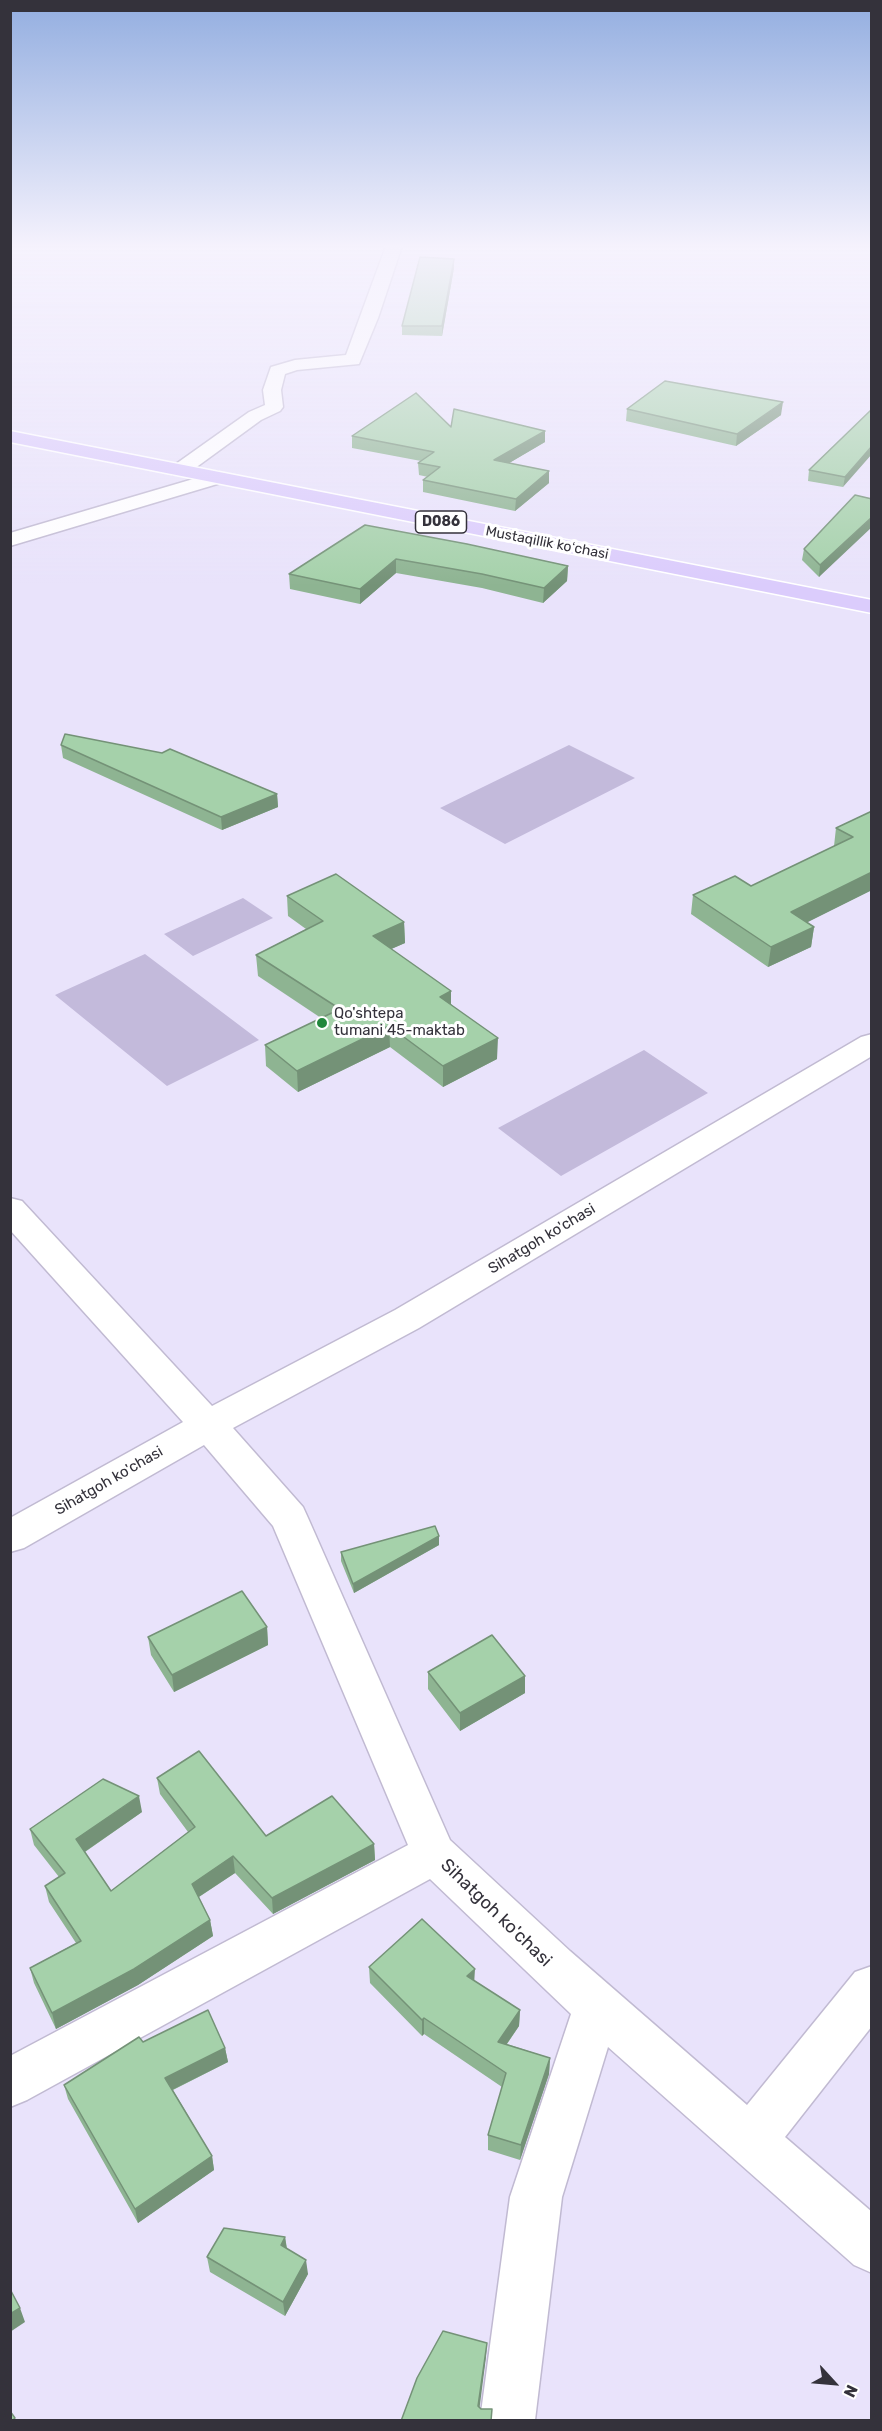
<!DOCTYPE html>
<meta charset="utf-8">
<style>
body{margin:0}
#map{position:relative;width:882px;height:2431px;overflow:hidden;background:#e9e3fb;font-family:Rubik,sans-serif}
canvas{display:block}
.frame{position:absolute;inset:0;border:12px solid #34323b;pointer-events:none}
.north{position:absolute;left:804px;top:2353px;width:60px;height:60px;-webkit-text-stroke:4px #fff;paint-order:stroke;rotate:116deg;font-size:16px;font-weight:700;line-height:24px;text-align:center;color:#34323b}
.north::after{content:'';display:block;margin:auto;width:21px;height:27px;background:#34323b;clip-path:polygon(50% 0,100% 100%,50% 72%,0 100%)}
</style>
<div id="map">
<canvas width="882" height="2431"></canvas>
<div class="frame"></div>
<div class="north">N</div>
</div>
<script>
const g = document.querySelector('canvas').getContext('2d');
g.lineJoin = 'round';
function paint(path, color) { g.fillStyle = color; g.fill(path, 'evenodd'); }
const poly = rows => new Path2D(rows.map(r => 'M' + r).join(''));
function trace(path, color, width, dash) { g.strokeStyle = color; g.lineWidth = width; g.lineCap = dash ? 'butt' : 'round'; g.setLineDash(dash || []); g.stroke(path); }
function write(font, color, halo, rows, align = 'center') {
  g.font = font + ' Rubik,sans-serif'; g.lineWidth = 6; g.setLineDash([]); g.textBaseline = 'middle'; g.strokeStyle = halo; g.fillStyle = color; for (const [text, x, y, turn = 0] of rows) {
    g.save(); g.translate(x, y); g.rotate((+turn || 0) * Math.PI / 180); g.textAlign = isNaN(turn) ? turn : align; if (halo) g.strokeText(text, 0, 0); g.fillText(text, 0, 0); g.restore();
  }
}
paint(poly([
 [569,745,635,778,505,844,440,808],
 [243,898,273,918,193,956,164,934],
 [145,954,259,1040,167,1086,55,995],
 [644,1050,708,1093,561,1176,498,1128]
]), '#c3badb');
const minor = poly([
 [386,246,402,246,378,318,359,364,297,370,285,374,281,390,283,407,280,411,261,420,187,474,173,474,170,470,173,466,249,412,265,405,263,390,271,367,295,360,346,355,386,246],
 [217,472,224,474,227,478,224,482,10,546,10,533,217,472],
 [872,1034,872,1056,419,1328,233,1428,303,1507,308,1518,450,1840,570,1951,747,2105,855,1972,872,1966,872,2026,785,2137,872,2212,872,2273,854,2265,608,2047,562,2197,535,2420,480,2420,510,2197,571,2014,430,1879,27,2100,10,2107,10,2056,408,1845,273,1526,204,1445,24,1548,10,1552,10,1518,183,1422,10,1230,10,1198,22,1201,212,1406,395,1310,861,1037,872,1034]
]);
const major = poly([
 [10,431,872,600,872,613,10,442,10,431]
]);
trace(minor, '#c1bad2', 3);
trace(major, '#fff', 3);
paint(minor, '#fff');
paint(major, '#dbccfc');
paint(poly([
 [454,268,442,336,402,335,402,326],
 [627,409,781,415,736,446,626,421],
 [872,409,843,487,808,481,809,470],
 [451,427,545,442,509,463,549,483,515,511,423,492,423,480,428,477,419,475,418,463,421,461,352,448,352,436],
 [872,499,819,577,802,560,804,549],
 [467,544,568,566,567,581,543,603,482,588,396,573,360,604,290,589,289,574],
 [61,745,277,794,278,807,222,830,63,758],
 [872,811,872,890,807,922,814,927,811,947,768,967,691,914,693,895,751,886,834,846,836,828],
 [287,896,404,922,405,943,391,949,451,1004,497,1059,443,1087,390,1047,298,1092,266,1066,265,1045,321,1018,258,976,256,955,306,929,288,916],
 [439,1536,439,1545,354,1593,341,1561,341,1552],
 [267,1627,268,1645,174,1692,151,1655,148,1637],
 [428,1672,525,1676,525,1693,460,1731,428,1689],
 [157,1778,266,1836,374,1844,375,1860,273,1914,235,1873,199,1897,210,1920,213,1936,138,1985,56,2029,34,1983,30,1968,76,1943,49,1902,45,1886,59,1877,34,1845,30,1829,142,1812,85,1852,111,1891,188,1832,160,1794],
 [369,1967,474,1981,520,2010,519,2026,507,2044,550,2058,549,2074,520,2160,488,2150,488,2135,502,2087,424,2034,422,2036,370,1983],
 [143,2042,225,2048,228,2062,173,2090,212,2156,214,2170,138,2223,68,2099,64,2085],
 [285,2237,287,2248,308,2274,285,2316,210,2272,207,2257]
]), '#8eb492');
paint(poly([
 [454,259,454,268,442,336,442,326],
 [783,402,781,415,736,446,737,434],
 [545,431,545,442,494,472,494,460],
 [872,446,872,454,843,487,845,477],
 [549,471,549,483,515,511,516,499],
 [872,517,872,527,819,577,820,565],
 [396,559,396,573,360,604,360,589],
 [568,566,567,581,543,603,544,588],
 [277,794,278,807,222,830,221,817],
 [872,872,872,890,788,932,791,912],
 [404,922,405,943,373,957,373,936],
 [814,927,811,947,768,967,771,947],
 [451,991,451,1013,440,997],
 [389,1026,390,1047,298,1092,297,1071],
 [498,1038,497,1059,443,1087,443,1066],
 [439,1536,439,1545,354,1593,353,1584],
 [267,1627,268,1645,174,1692,172,1675],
 [525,1676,525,1693,460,1731,460,1713],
 [139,1796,142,1812,80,1855,76,1839],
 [374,1844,375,1860,273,1914,272,1898],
 [233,1856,235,1873,194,1900,192,1884],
 [210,1920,213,1936,138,1985,56,2029,52,2013],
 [475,1969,474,1985,467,1976],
 [520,2010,519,2026,497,2058,498,2042],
 [424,2018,424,2034,422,2036,422,2020],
 [225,2048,228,2062,168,2092,165,2078],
 [550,2058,549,2074,520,2160,521,2145],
 [212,2156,214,2170,138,2223,135,2209],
 [285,2237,287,2251,281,2245],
 [306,2260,308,2274,285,2316,283,2302],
 [20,2308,25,2322,10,2332,10,2314],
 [487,2343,486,2357,478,2420,478,2406]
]), '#749277');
const building = poly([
 [420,257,454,259,442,326,402,326,420,257],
 [665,381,783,402,737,434,627,409,665,381],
 [416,393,451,427,454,409,545,431,494,460,549,471,516,499,423,480,440,467,418,463,434,452,352,436,416,393],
 [872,409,872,446,845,477,809,470,872,409],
 [855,495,872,499,872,517,820,565,804,549,855,495],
 [365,525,467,544,568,566,544,588,482,574,396,559,360,589,289,574,365,525],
 [65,734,162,753,170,749,277,794,221,817,61,745,65,734],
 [872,811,872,872,791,912,814,927,771,947,693,895,735,876,751,886,853,837,836,828,872,811],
 [336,874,404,922,373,936,451,991,440,997,498,1038,443,1066,389,1026,297,1071,265,1045,340,1009,256,955,323,921,287,896,336,874],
 [435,1526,439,1536,353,1584,341,1552,435,1526],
 [242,1591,267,1627,172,1675,148,1637,242,1591],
 [492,1635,525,1676,460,1713,428,1672,492,1635],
 [199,1751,266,1836,332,1796,374,1844,272,1898,233,1856,192,1884,210,1920,134,1969,52,2013,30,1968,81,1941,45,1886,65,1873,30,1829,103,1779,139,1796,76,1839,111,1891,195,1827,157,1778,199,1751],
 [422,1919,475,1969,467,1976,520,2010,498,2042,550,2058,521,2145,488,2135,506,2073,424,2018,422,2020,369,1967,422,1919],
 [208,2010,225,2048,165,2078,212,2156,135,2209,64,2085,139,2037,143,2042,208,2010],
 [224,2228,285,2237,281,2245,306,2260,283,2302,207,2257,224,2228],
 [10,2289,20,2308,10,2314,10,2289],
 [443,2331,487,2343,478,2406,481,2409,492,2409,491,2421,401,2421,417,2378,443,2331],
 [10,2411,15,2418,12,2421,10,2421,10,2411]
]);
paint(building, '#a5d1aa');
trace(building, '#749277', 1.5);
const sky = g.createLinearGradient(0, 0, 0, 586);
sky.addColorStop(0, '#93aee0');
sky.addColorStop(0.42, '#f5f2fd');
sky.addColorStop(1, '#f5f2fd00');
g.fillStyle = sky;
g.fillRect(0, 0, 882, 586);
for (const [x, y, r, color] of [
 [322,1023,6,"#22873c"]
]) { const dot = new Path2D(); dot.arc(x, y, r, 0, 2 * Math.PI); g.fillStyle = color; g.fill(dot); trace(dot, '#fff', 2); }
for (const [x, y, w] of [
 [441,522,51]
]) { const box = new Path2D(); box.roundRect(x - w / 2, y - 11, w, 22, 4.5); g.fillStyle = '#fff'; g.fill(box); trace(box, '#34323b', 1.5); }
write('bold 14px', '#34323b', null, [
 ["D086",441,522]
]);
write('14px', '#34323b', '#fff', [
 ["Mustaqillik koʻchasi",547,543,11]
]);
write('15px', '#34323b', '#fff', [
 ["Qo'shtepa",334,1014],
 ["tumani 45-maktab",334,1031]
], 'left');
write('15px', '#34323b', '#fff', [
 ["Sihatgoh ko'chasi",542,1239,-31],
 ["Sihatgoh ko'chasi",109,1481,-30]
]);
write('18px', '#34323b', '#fff', [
 ["Sihatgoh ko'chasi",496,1913,44]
]);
</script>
